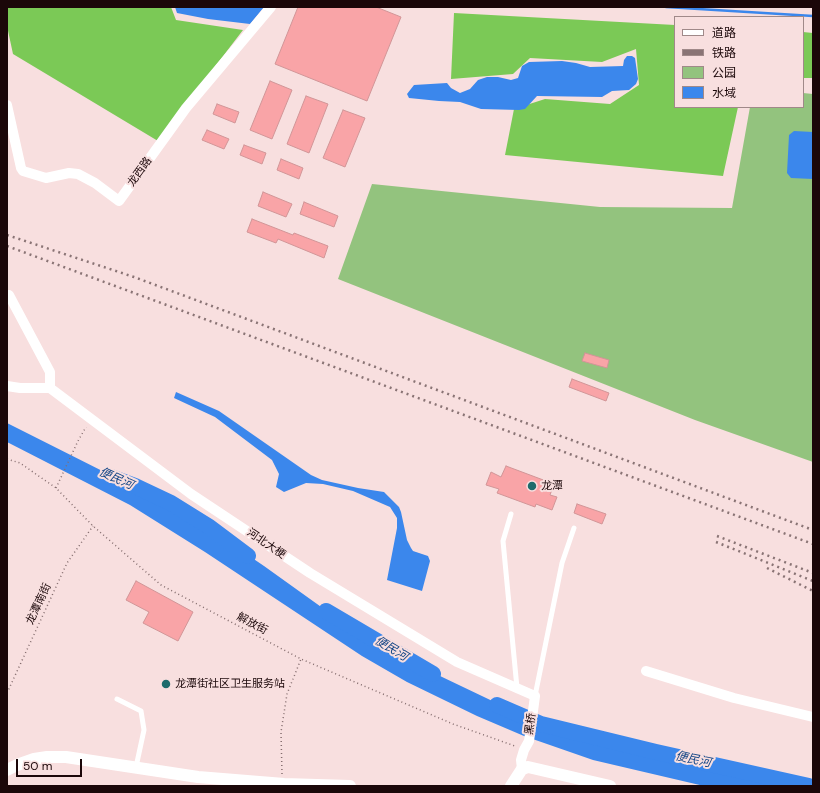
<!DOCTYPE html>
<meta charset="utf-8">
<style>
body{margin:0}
#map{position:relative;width:820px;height:793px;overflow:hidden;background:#f8dfdf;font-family:"DM Sans","Noto Sans SC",sans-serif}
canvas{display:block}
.frame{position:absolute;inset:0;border:8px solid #1b0709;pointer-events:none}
.legend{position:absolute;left:674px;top:16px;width:130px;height:92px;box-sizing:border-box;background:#f8dfdf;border:1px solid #a08989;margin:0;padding:5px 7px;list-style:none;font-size:12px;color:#1b0709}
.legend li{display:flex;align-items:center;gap:8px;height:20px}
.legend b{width:20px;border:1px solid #a08989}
.scale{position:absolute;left:16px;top:759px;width:66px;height:18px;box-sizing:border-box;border:2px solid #1b0709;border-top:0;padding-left:5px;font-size:12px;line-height:14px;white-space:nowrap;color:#1b0709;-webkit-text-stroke:3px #f8dfdf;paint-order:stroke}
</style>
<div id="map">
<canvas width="820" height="793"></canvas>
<div class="frame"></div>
<ul class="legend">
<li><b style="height:5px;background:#fff"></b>道路</li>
<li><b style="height:5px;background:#8a7475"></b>铁路</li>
<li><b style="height:11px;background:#93c37e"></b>公园</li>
<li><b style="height:11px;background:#3b87ec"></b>水域</li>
</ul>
<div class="scale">50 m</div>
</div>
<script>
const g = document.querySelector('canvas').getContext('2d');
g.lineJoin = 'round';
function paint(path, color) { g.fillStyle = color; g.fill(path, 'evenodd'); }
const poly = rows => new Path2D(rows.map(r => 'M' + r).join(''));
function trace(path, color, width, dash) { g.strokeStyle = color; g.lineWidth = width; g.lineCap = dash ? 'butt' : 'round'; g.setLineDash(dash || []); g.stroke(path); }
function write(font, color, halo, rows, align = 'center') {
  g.font = font + ' "DM Sans","Noto Sans SC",sans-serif'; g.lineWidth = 4; g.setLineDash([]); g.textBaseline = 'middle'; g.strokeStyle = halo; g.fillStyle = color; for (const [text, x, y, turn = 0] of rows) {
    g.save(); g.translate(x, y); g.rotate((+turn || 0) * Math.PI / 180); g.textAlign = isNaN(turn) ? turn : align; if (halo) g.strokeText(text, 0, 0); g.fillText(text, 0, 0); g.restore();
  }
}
paint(poly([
 [803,93,813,94,813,462,695,420,338,279,372,184,600,207,732,208,750,107,803,107]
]), '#93c37e');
paint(poly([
 [7,7,171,7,176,20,243,30,158,141,13,54,7,26],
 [454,13,675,25,675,107,738,107,723,176,505,155,514,109,545,99,610,104,639,85,636,49,602,62,530,58,513,74,451,79],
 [803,32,813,33,813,78,803,78]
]), '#7bc956');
paint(poly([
 [175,7,264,7,250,24,208,19,177,13],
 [627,56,632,56,635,58,638,79,636,84,629,90,612,91,602,97,537,96,525,109,519,110,481,109,460,102,439,101,409,98,407,94,414,85,447,83,451,88,460,93,470,89,478,80,487,77,498,77,511,80,518,78,522,66,529,62,562,61,576,63,590,67,623,66,624,60],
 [794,131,813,132,813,179,791,178,787,173,789,135],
 [176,392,219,411,311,475,322,480,358,488,384,492,399,507,401,512,407,540,411,548,413,551,428,556,430,561,422,591,387,580,397,528,397,518,390,507,353,491,323,484,306,483,284,492,276,487,279,474,272,460,215,417,174,398],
 [7,423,160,500,233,545,264,566,324,609,379,643,417,665,528,718,556,730,645,754,809,786,704,786,593,760,524,736,477,716,407,682,362,656,205,552,130,505,7,442]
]), '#3b87ec');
trace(poly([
 [666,7,813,16]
]), '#3b87ec', 2.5);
trace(poly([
 [111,477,135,486,171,503,208,526,248,556],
 [326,611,433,674],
 [497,705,541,724,656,752,809,786]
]), '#3b87ec', 16);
const building = poly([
 [298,7,376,7,401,17,367,101,275,64,298,7],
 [270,81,292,90,272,139,250,130,270,81],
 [306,96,328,104,309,153,287,144,306,96],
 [217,104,239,112,235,123,213,114,217,104],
 [343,110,365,118,345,167,323,158,343,110],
 [207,130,229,139,224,149,202,140,207,130],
 [244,145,266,153,262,164,240,155,244,145],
 [281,159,303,168,299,179,277,170,281,159],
 [263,192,292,204,286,217,258,206,263,192],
 [304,202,338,216,334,227,300,214,304,202],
 [252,219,293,235,294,233,328,246,324,258,278,239,276,243,247,232,252,219],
 [585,353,609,360,607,368,582,361,585,353],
 [572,379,609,393,606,401,569,387,572,379],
 [506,466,554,484,550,495,557,497,552,510,536,504,535,507,497,493,499,489,486,485,491,472,501,477,506,466],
 [577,504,606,514,602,524,574,513,577,504],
 [136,581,193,612,178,641,143,623,149,612,126,600,136,581]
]);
paint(building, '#f9a4a7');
trace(building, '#d19597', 1);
trace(poly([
 [7,459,20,463,56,488,93,526,161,585,301,659,453,724,515,746],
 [56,488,78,441,86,427],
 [7,693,67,563,93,526],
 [282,774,281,732,287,694,301,659]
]), '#846d6e', 1.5, [1, 3]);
trace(poly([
 [511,514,503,541,517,688],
 [535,696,562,563,574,528],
 [117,699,141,711,144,730,136,767]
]), '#fff', 5);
trace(poly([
 [7,105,21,168,23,171,46,178,69,173,78,174,95,183,119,201,186,108,271,7],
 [9,295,50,372,50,388],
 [7,386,20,388,50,388,191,494,310,573,457,662,535,696,529,741,524,750,521,760,522,769],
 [646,671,734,698,813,717]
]), '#fff', 10);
trace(poly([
 [7,770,17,765,34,759,47,757,66,757,198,777,284,784,350,786],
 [511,786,522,769,528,767,610,786]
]), '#fff', 12);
trace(poly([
 [7,235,134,277,813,530],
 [7,246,813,544],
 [717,536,813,573],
 [716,542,813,581],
 [767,568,813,591]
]), '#8a7475', 2.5, [2, 4]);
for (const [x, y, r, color] of [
 [532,486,5,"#1e6b6c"],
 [166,684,5,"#1e6b6c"]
]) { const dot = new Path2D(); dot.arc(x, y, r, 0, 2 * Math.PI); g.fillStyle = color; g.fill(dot); trace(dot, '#f8dfdf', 1.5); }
write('11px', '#1b0709', '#f8dfdf', [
 ["龙西路",140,172,-54],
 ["河北大梗",266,544,34],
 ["龙潭南街",39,604,-65],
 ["解放街",252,624,28],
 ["黑桥",531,724,-82]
]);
write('11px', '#1b0709', '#f8dfdf', [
 ["龙潭",541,486],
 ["龙潭街社区卫生服务站",175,684]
], 'left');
write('italic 12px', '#144686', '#f8dfdf', [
 ["便民河",116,479,24],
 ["便民河",391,649,31],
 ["便民河",693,760,12]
]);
</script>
